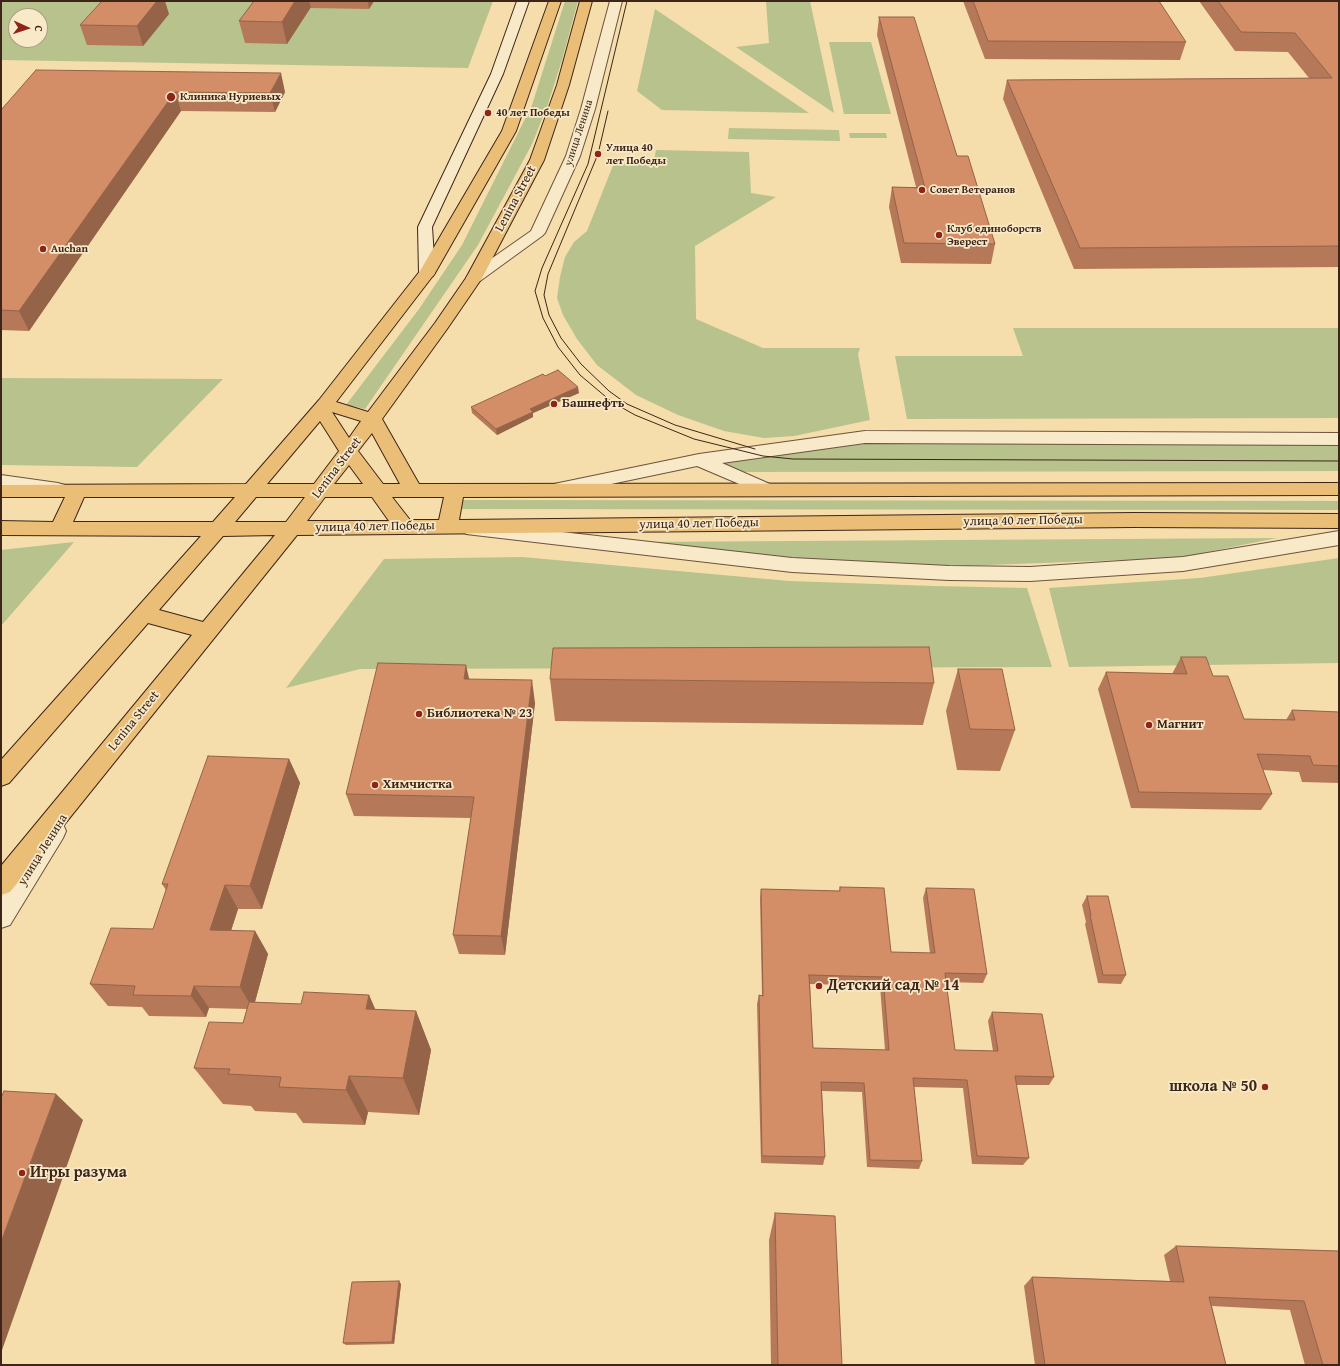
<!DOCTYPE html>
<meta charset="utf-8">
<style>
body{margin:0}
#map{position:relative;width:1340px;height:1366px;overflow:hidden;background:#f5ddac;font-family:"Gentium Book Plus",serif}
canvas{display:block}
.frame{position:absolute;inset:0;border:2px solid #3e2519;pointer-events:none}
.north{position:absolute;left:8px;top:8px;width:40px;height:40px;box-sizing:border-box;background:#f8e9c9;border:1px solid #ae9b83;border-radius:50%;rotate:93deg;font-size:11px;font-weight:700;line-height:16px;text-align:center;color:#3e2519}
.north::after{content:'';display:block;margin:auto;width:14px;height:18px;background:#8f2418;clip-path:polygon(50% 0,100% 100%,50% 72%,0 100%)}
</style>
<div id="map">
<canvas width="1340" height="1366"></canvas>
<div class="frame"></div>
<div class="north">С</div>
</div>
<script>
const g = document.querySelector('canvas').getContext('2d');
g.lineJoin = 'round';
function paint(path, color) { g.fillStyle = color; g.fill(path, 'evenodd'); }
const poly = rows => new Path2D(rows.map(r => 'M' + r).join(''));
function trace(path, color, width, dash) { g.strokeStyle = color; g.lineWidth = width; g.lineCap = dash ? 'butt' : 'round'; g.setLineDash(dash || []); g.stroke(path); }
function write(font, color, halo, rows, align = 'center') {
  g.font = font + ' "Gentium Book Plus",serif'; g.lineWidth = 3.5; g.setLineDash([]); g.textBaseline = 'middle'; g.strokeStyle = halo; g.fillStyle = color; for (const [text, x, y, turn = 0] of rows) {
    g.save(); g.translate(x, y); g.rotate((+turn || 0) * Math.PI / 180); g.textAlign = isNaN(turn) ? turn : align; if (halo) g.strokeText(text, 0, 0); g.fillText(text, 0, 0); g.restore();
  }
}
paint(poly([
 [1,1,493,1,468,68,1,60],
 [16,16,40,16,40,40,16,40],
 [565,1,578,1,562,60,548,104,532,144,478,245,365,409,346,405,419,309,462,245,532,105],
 [766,1,810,1,834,113,736,47,769,43],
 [655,9,809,113,662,110,637,91],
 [829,42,871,42,891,114,844,114],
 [729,128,839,130,840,141,728,139],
 [849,133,886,133,887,138,850,138],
 [656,150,749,152,751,193,776,197,695,246,696,319,763,348,860,348,858,354,870,420,794,436,764,438,724,431,678,415,636,395,597,365,577,339,563,315,557,298,560,277,565,257,574,242,587,231,614,163,653,165],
 [1013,328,1339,328,1339,418,907,419,895,356,1023,356],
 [1,378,223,379,137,467,1,465],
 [863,444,1339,444,1339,471,735,472,719,463],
 [462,500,1339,501,1339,510,460,509],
 [1277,538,1178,558,961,566,778,557,637,542],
 [74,542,1,626,1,550],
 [522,557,789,581,934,586,1027,588,1052,667,360,669,286,688,384,559],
 [1339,558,1339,663,1069,667,1049,588,1200,578]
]), '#b7c28d');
const street = poly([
 [610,1,622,1,595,109,580,156,545,233,542,236,480,281,474,283,468,281,466,278,468,275,531,231,566,156,581,109,610,1],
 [865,431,1339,433,1339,445,865,443,722,463,772,485,774,489,772,493,765,495,697,466,554,496,547,494,544,490,547,486,554,484,699,454,865,431],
 [1,475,58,483,65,485,67,489,65,493,58,495,1,487,1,475],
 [473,522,792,558,949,566,1030,567,1183,557,1339,531,1339,545,1183,571,1030,581,949,580,792,572,466,534,463,529,466,524,473,522],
 [54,821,63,824,66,831,63,838,10,925,1,928,1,894,45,824,54,821]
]);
const secondary = poly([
 [517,1,529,1,503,74,432,227,435,273,433,276,427,278,421,276,419,273,418,227,491,74,517,1]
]);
const primary = poly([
 [549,1,561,1,516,131,435,273,336,402,368,412,435,323,466,278,530,160,557,85,580,1,592,1,569,85,544,160,482,278,447,329,382,419,419,484,1339,483,1339,495,463,497,459,520,1134,513,1339,514,1339,528,1134,527,297,535,10,892,1,895,1,866,192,635,148,623,9,783,1,786,1,760,201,536,1,535,1,521,53,522,65,497,1,497,1,485,246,484,319,400,420,271,502,131,549,1],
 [332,412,361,421,349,438,332,412],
 [320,421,339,451,314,484,267,484,320,421],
 [372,433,400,484,383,484,358,451,372,433],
 [349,465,363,484,334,484,349,465],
 [84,497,235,497,213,522,73,522,84,497],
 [256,497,305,497,286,522,235,522,256,497],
 [325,497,372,497,389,521,307,521,325,497],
 [392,497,444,497,439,520,410,520,392,497],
 [275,535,203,622,159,610,223,536,275,535]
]);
trace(street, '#6c533e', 2);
trace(secondary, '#3e2519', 2);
trace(primary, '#3e2519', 2);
paint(street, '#f8e9c9');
paint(secondary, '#f8e9c9');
paint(primary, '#eabe76');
trace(poly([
 [627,1,588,164,542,268,535,291,543,318,558,347,580,375,612,402,635,415,694,439,763,456,793,459,1339,461],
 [608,111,598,154,548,274,544,295,549,315,561,338,581,364,609,391,627,404,675,425,755,449]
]), '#3e2519', 1);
paint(poly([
 [254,1,374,1,369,9,311,8,311,7,287,44,245,43,239,21],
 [963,1,1159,1,1186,42,1180,60,985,59],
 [1199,1,1339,1,1339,267,1074,269,1003,99,1007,80,1309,78,1288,52,1235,51],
 [169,14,143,46,87,45,80,25],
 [879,17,957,156,995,244,991,264,901,263,889,207,892,187,916,187,877,35],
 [36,70,285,92,275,112,181,111,29,331,1,330,1,110],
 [545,376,579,393,533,413,533,417,497,435,472,413,471,407],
 [1181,657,1213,676,1244,719,1286,720,1292,710,1339,712,1339,783,1302,782,1299,772,1263,770,1272,794,1261,810,1131,808,1098,689,1106,672,1172,674],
 [958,669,1015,730,1000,771,957,770,946,711],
 [469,679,535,703,505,955,459,954,453,935,471,818,354,816,346,794],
 [550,679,934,683,923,725,555,721],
 [289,759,300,783,262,909,238,909,231,931,255,931,268,954,255,1002,301,1004,369,995,375,1009,416,1011,431,1050,419,1115,368,1112,365,1125,303,1123,296,1113,255,1111,251,1106,223,1104,194,1068,243,1023,247,1009,209,1008,206,1017,149,1016,142,1007,108,1006,90,984,153,929,166,890,162,884],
 [840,887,891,952,930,953,923,898,926,888,987,974,983,983,946,982,955,1050,993,1051,988,1021,992,1012,1054,1077,1049,1085,1016,1085,1029,1158,1023,1165,972,1164,963,1088,914,1087,922,1161,919,1169,867,1167,862,1092,822,1091,825,1157,823,1165,761,1163,757,1004,759,995,762,995,760,898,761,889,839,891],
 [810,984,880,986,885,1050,813,1048],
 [1087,896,1126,975,1121,984,1098,983,1085,924,1086,922,1082,905],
 [775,1213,842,1365,771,1365,769,1240],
 [1176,1246,1339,1251,1339,1365,1305,1365,1290,1310,1212,1306,1226,1365,1035,1365,1024,1286,1032,1277,1170,1281,1164,1255],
 [401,1284,394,1344,346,1345,343,1343]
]), '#b57959');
paint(poly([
 [149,1,165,1,169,14,143,46,137,26],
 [295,1,309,1,311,7,287,44,282,22],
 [368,1,374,1,369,9],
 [281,73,285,92,275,112,270,93],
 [175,92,181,111,29,331,19,311],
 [578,387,579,393,533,413,533,417,497,435,496,429,530,409],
 [466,665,471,687,464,679],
 [532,680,535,703,505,955,501,936],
 [289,759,300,783,262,909,250,886],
 [225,885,238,909,224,952,210,930],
 [255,931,268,954,253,1009,240,987],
 [194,986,209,1008,206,1017,191,996],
 [369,995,386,1034,366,1009],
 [416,1011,431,1050,419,1115,403,1078],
 [349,1076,368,1112,365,1125,346,1090],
 [56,1094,83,1120,1,1353,1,1242],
 [399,1281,401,1284,394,1344,392,1342]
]), '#946348');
const building = poly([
 [102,1,157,1,137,26,80,25,102,1],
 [254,1,295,1,282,22,239,21,254,1],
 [973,1,1159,1,1186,42,988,41,973,1],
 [1218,1,1339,1,1339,246,1080,248,1007,80,1332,78,1295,33,1241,32,1218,1],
 [879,17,914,17,957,156,968,156,995,244,904,243,892,187,925,188,879,17],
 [36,70,281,73,270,93,175,92,19,311,1,310,1,110,36,70],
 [558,370,578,387,530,409,533,412,496,429,471,407,543,374,545,376,558,370],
 [929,647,934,683,550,679,553,648,929,647],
 [1181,657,1206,657,1213,676,1228,676,1244,719,1295,720,1292,710,1339,712,1339,766,1313,765,1310,756,1257,754,1272,794,1139,792,1106,672,1187,674,1181,657],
 [378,663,466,665,464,679,532,680,501,936,453,935,474,797,346,794,378,663],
 [958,669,1002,669,1015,730,970,729,958,669],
 [208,756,289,759,250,886,225,885,210,930,255,931,240,987,194,986,191,996,133,995,135,986,90,984,111,928,153,929,168,884,162,884,208,756],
 [840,887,884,888,891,952,935,953,926,888,974,889,987,974,945,973,955,1050,998,1051,992,1012,1042,1014,1054,1077,1015,1076,1029,1158,977,1156,967,1080,913,1078,922,1161,870,1160,864,1083,821,1082,825,1157,762,1156,759,995,763,996,761,889,840,891,840,887],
 [809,975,883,977,889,1050,813,1048,809,975],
 [1087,896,1108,896,1126,975,1103,975,1090,915,1091,915,1087,896],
 [304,992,369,995,366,1009,416,1011,403,1078,349,1076,346,1090,279,1087,281,1077,228,1074,230,1069,194,1068,209,1022,243,1023,249,1002,301,1004,304,992],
 [4,1091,56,1094,1,1242,1,1098,4,1091],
 [775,1213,835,1216,842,1365,778,1365,775,1213],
 [1176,1246,1339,1251,1339,1365,1323,1365,1304,1301,1209,1297,1226,1365,1045,1365,1032,1277,1184,1282,1176,1246],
 [399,1281,392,1342,343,1343,352,1282,399,1281]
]);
paint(building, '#d38d67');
trace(building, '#946348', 1);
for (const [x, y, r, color] of [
 [171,97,5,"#8f2418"],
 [488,113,4,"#8f2418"],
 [598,154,4,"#8f2418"],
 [922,190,4,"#8f2418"],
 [939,235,4,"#8f2418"],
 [43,249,4,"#8f2418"],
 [554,404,4,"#8f2418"],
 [419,714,4,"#8f2418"],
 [1149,725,4,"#8f2418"],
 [375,785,4,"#8f2418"],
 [819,986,4,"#8f2418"],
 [1265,1087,4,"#8f2418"],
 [22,1173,4,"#8f2418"]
]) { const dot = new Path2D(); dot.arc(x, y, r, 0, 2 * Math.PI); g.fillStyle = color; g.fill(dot); trace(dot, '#f8e9c9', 1.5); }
write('bold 11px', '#3e2519', '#f8e9c9', [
 ["Клиника Нуриевых",180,97],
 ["40 лет Победы",496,113],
 ["Улица 40",606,148],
 ["лет Победы",606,161],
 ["Совет Ветеранов",930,190],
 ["Клуб единоборств",947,229],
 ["Эверест",947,242],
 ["Auchan",51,249]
], 'left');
write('11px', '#3e2519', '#f8e9c9', [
 ["улица Ленина",579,133,-72]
]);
write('13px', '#3e2519', '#f8e9c9', [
 ["Lenina Street",516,199,-62],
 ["Lenina Street",337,468,-53],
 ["улица 40 лет Победы",1023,521,-1],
 ["улица 40 лет Победы",699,524,-1],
 ["улица 40 лет Победы",375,527,-1],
 ["Lenina Street",134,721,-51],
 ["улица Ленина",43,850,-58]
]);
write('bold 13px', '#3e2519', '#f8e9c9', [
 ["Башнефть",562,404],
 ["Библиотека № 23",427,714],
 ["Магнит",1157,725],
 ["Химчистка",383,785]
], 'left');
write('bold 16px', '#3e2519', '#f8e9c9', [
 ["Детский сад № 14",827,986],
 ["школа № 50",1257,1087,"right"],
 ["Игры разума",30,1173]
], 'left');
</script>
